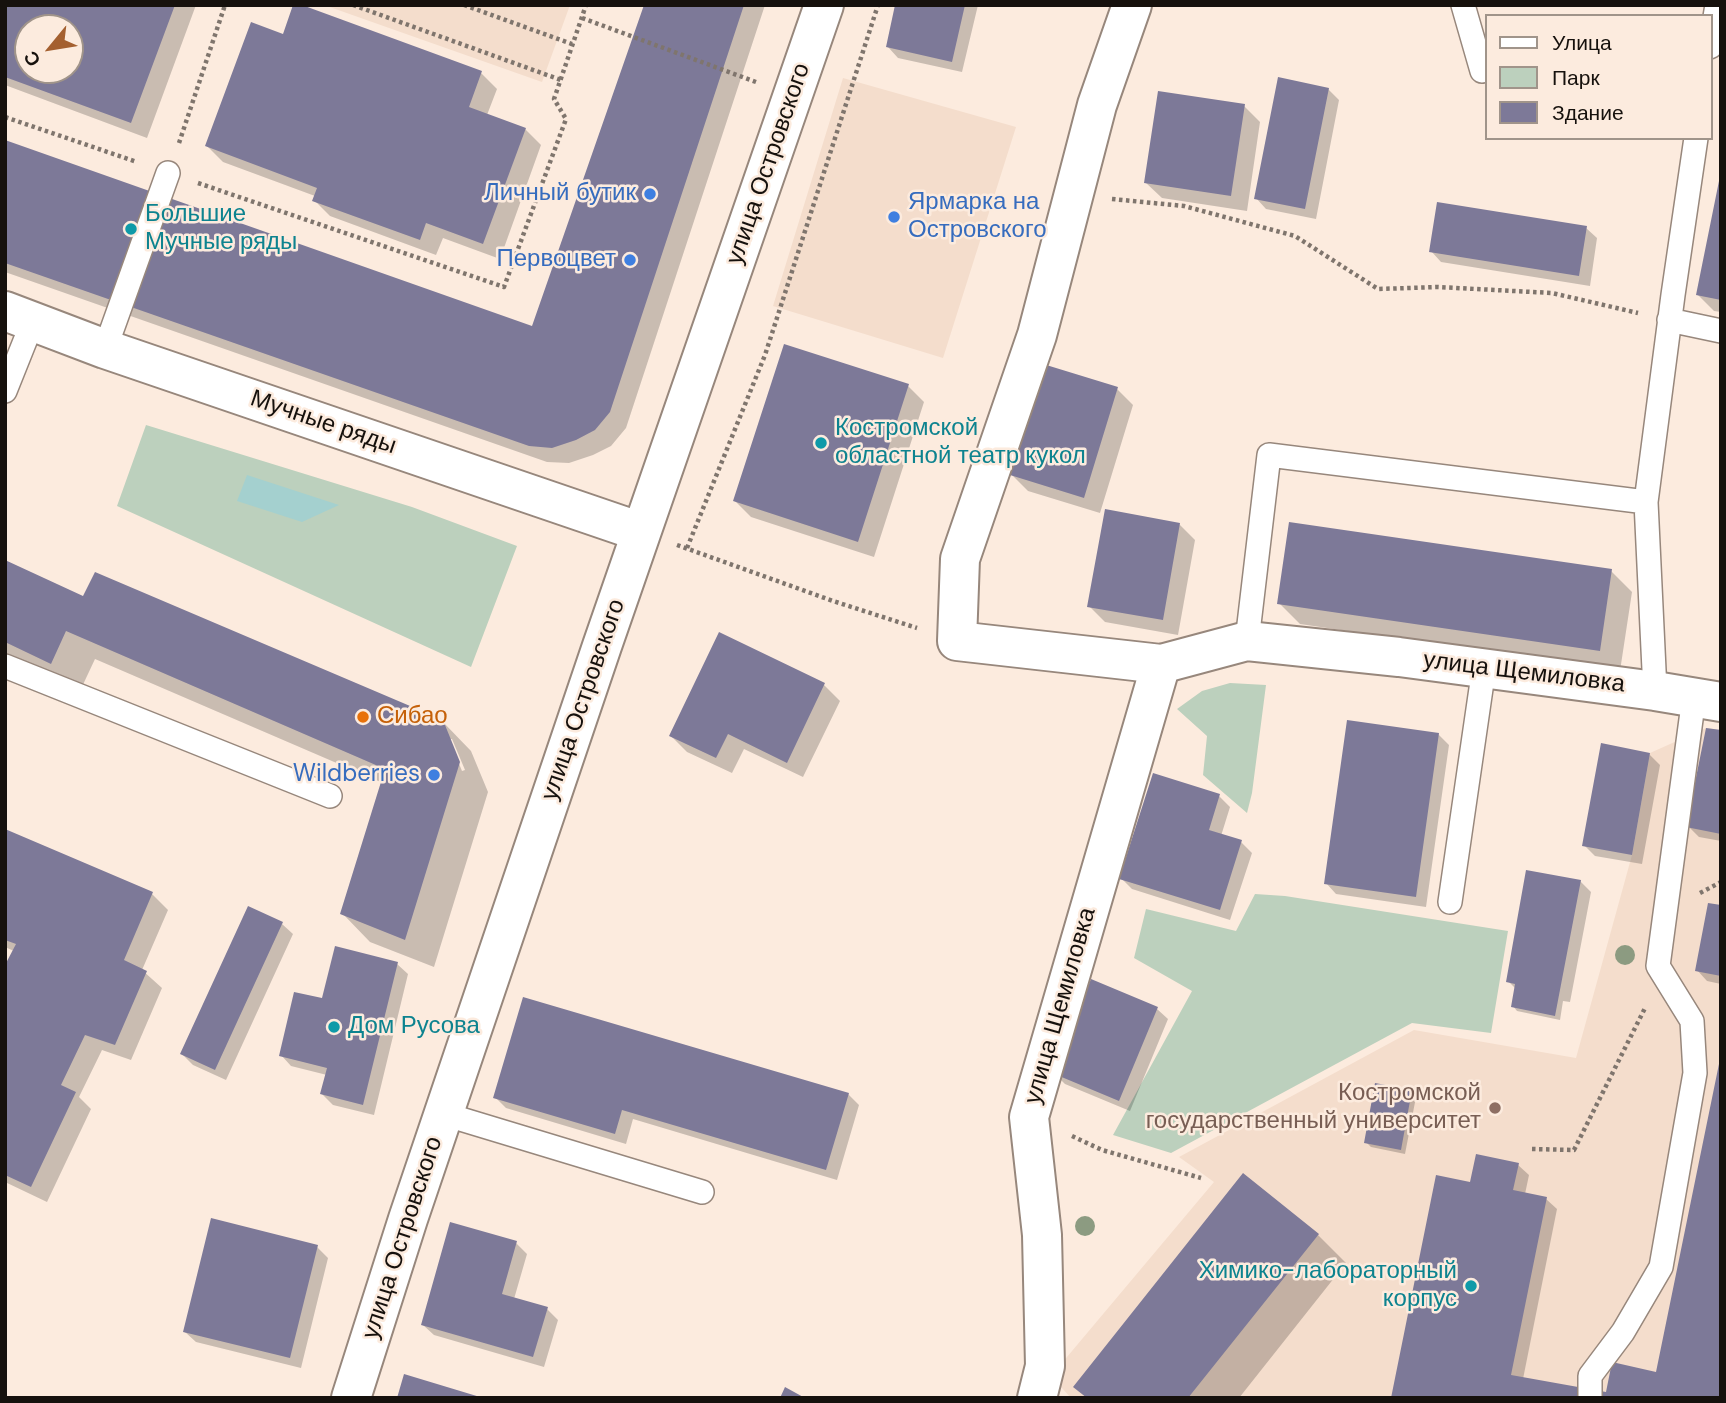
<!DOCTYPE html>
<meta charset="utf-8">
<style>
body{margin:0}
#map{position:relative;width:1726px;height:1403px;overflow:hidden;background:#fcebde;font-family:"DM Sans",sans-serif}
canvas{display:block}
.frame{position:absolute;inset:0;border:7px solid #16110d;pointer-events:none}
.legend{position:absolute;left:1485px;top:14px;width:228px;height:126px;box-sizing:border-box;background:#fcebde;border:2px solid #a0948a;margin:0;padding:9px 12px;list-style:none;font-size:21px;color:#16110d}
.legend li{display:flex;align-items:center;gap:14px;height:35px}
.legend b{width:35px;border:2px solid #a0948a}
.north{position:absolute;left:14px;top:14px;width:70px;height:70px;box-sizing:border-box;background:#fcebde;border:2px solid #a0948a;border-radius:50%;rotate:240deg;font-size:19px;font-weight:700;line-height:28px;text-align:center;color:#16110d}
.north::after{content:'';display:block;margin:auto;width:24px;height:32px;background:#a46030;clip-path:polygon(50% 0,100% 100%,50% 72%,0 100%)}
</style>
<div id="map">
<canvas width="1726" height="1403"></canvas>
<div class="frame"></div>
<ul class="legend">
<li><b style="height:9px;background:#fff"></b>Улица</li>
<li><b style="height:19px;background:#bcd0bd"></b>Парк</li>
<li><b style="height:19px;background:#7d7998"></b>Здание</li>
</ul>
<div class="north">С</div>
</div>
<script>
const g = document.querySelector('canvas').getContext('2d');
g.lineJoin = 'round';
function paint(path, color) { g.fillStyle = color; g.fill(path, 'evenodd'); }
const poly = rows => new Path2D(rows.map(r => 'M' + r).join(''));
function trace(path, color, width, dash) { g.strokeStyle = color; g.lineWidth = width; g.lineCap = dash ? 'butt' : 'round'; g.setLineDash(dash || []); g.stroke(path); }
function write(font, color, halo, rows, align = 'center') {
  g.font = font + ' "DM Sans",sans-serif'; g.lineWidth = 5; g.setLineDash([]); g.textBaseline = 'middle'; g.strokeStyle = halo; g.fillStyle = color; for (const [text, x, y, turn = 0] of rows) {
    g.save(); g.translate(x, y); g.rotate((+turn || 0) * Math.PI / 180); g.textAlign = isNaN(turn) ? turn : align; if (halo) g.strokeText(text, 0, 0); g.fillText(text, 0, 0); g.restore();
  }
}
paint(poly([
 [324,5,570,5,542,82],
 [843,78,1016,127,943,358,773,306],
 [1706,728,1721,730,1721,1398,1071,1398,1051,1376,1214,1182,1179,1157,1414,1030,1576,1058,1632,855,1650,753]
]), '#f4ddcc');
paint(poly([
 [146,425,412,507,517,546,471,667,117,506],
 [1230,683,1266,685,1252,793,1247,813,1203,775,1207,736,1177,709,1202,691],
 [1255,894,1285,896,1508,931,1491,1033,1412,1023,1171,1153,1113,1135,1192,991,1134,958,1146,909,1236,931]
]), '#bcd0bd');
paint(poly([
 [247,475,339,505,302,522,237,501]
]), '#a4d0cf');
paint(poly([
 [5,5,196,5,147,138,5,85],
 [28,28,70,28,70,70,28,70],
 [646,5,765,5,626,428,611,446,593,455,569,463,547,462,5,272,5,142,533,328],
 [897,5,978,5,962,72,898,58,888,47],
 [284,37,481,73,497,89,487,115,525,129,541,145,500,259,443,238,436,255,330,216,314,200,315,196,223,162,207,146],
 [1328,89,1339,100,1316,219,1266,209,1256,198],
 [1244,106,1260,122,1247,211,1162,198,1145,182],
 [1721,178,1721,312,1714,311,1698,295],
 [1586,228,1597,238,1590,286,1441,262,1431,251],
 [908,386,924,402,874,557,751,517,735,501],
 [1117,389,1133,405,1100,513,1028,491,1012,475],
 [1179,524,1195,540,1178,635,1105,622,1089,606],
 [5,562,84,598,442,721,471,751,488,792,434,967,370,942,342,913,383,783,95,659,80,691,5,656],
 [449,739,452,739,465,770,462,771],
 [1611,571,1632,592,1620,671,1300,624,1279,603],
 [824,685,840,701,803,777,744,749,732,773,687,752,671,736],
 [1721,732,1721,841,1699,837,1688,826],
 [1438,734,1449,745,1426,907,1336,894,1326,883],
 [1649,754,1660,765,1642,864,1595,856,1584,845],
 [1219,796,1230,807,1221,836,1241,842,1252,853,1230,920,1132,889,1121,878],
 [5,831,152,894,168,910,142,970,162,988,131,1060,102,1050,79,1097,91,1109,47,1202,5,1182,5,970,14,951,5,947],
 [1580,881,1591,892,1570,1002,1563,1001,1560,1020,1517,1011,1513,1006,1516,989,1508,981],
 [1721,907,1721,984,1707,981,1697,970],
 [282,924,293,934,226,1080,193,1065,182,1054],
 [397,964,408,974,374,1115,333,1105,322,1094,327,1075,291,1066,281,1055,324,1001],
 [1157,1009,1168,1019,1130,1111,1065,1084,1054,1073],
 [1721,1062,1721,1398,1393,1398,1472,1184,1518,1165,1529,1175,1525,1194,1546,1199,1557,1209,1523,1379,1607,1394,1658,1374],
 [1411,1092,1416,1097,1405,1154,1371,1147,1366,1142],
 [848,1094,859,1105,837,1180,633,1119,626,1144,506,1108,495,1097],
 [1318,1235,1346,1263,1239,1398,1087,1398],
 [516,1243,527,1254,514,1299,547,1309,558,1320,544,1367,434,1335,423,1325],
 [317,1247,328,1258,301,1368,196,1342,185,1332]
]), '#0003');
paint(poly([
 [5,5,175,5,131,123,5,77],
 [28,28,70,28,70,70,28,70],
 [293,5,302,5,482,71,469,107,526,128,483,244,426,223,420,240,312,201,317,188,205,146,251,22,283,34],
 [644,5,744,5,610,412,595,430,576,440,552,448,529,446,5,263,5,140,532,326],
 [895,5,965,5,952,62,886,47],
 [1278,77,1329,88,1305,209,1254,199],
 [1158,91,1245,104,1231,196,1144,183],
 [1720,176,1721,176,1721,300,1696,295],
 [1437,202,1587,226,1579,276,1429,252],
 [784,344,909,384,858,542,733,501],
 [1043,364,1118,387,1084,498,1010,475],
 [1105,509,1180,523,1163,620,1087,607],
 [1289,522,1612,569,1600,651,1277,604],
 [5,560,83,596,95,572,443,720,460,762,405,940,340,914,385,769,66,631,51,664,5,642],
 [719,632,825,683,787,763,728,734,716,758,669,736],
 [1347,720,1439,733,1416,897,1324,884],
 [1706,728,1721,730,1721,834,1686,827],
 [1601,743,1650,753,1632,855,1582,846],
 [1153,773,1220,794,1209,830,1242,840,1220,910,1119,879],
 [5,829,153,892,124,960,147,971,115,1045,85,1035,61,1085,76,1092,31,1187,5,1175,5,965,16,944,5,940],
 [1526,870,1581,880,1555,1016,1511,1007,1515,984,1506,982],
 [1708,903,1721,905,1721,976,1695,971],
 [248,906,283,922,215,1070,180,1054],
 [335,946,398,962,363,1105,320,1094,327,1068,279,1056,294,992,322,998],
 [1091,979,1158,1007,1119,1101,1052,1073],
 [523,997,849,1093,826,1170,622,1110,615,1134,493,1098],
 [1720,1059,1721,1398,1391,1398,1436,1175,1470,1182,1476,1154,1519,1163,1513,1190,1547,1197,1511,1375,1606,1392,1612,1362,1656,1372],
 [1375,1083,1412,1090,1401,1150,1364,1143],
 [1243,1173,1319,1234,1188,1398,1087,1398,1073,1387],
 [211,1218,318,1245,290,1358,183,1332],
 [450,1222,517,1241,502,1294,548,1307,533,1357,421,1325],
 [404,1374,480,1397,479,1398,397,1398],
 [785,1387,805,1398,780,1398]
]), '#7d7998');
const service = poly([
 [1463,5,1482,71],
 [1710,47,1717,5],
 [1669,320,1721,331],
 [105,349,168,173],
 [5,391,33,321],
 [1247,641,1269,455,1646,502],
 [5,666,330,796],
 [1655,691,1646,502,1673,295,1696,138],
 [1450,902,1484,668],
 [444,1114,702,1192],
 [1590,1398,1590,1376,1623,1332,1661,1267,1695,1073,1692,1021,1658,966,1694,697]
]);
const minor = poly([
 [1132,5,1097,105,1037,335,960,559,957,641,1161,664,1247,641,1399,657,1655,691,1721,702],
 [1037,1398,1045,1366,1042,1235,1029,1117,1161,664]
]);
const tertiary = poly([
 [5,311,105,349,641,532],
 [351,1398,408,1219,602,646,824,5]
]);
trace(service, '#97877c', 26);
trace(minor, '#97877c', 42);
trace(tertiary, '#97877c', 42);
trace(poly([
 [353,5,561,80],
 [464,5,572,44],
 [582,18,756,82],
 [5,117,137,162],
 [179,143,225,5],
 [198,183,504,287,566,119,554,99,586,5],
 [1112,199,1184,206,1295,236,1378,289,1438,287,1552,293,1638,313],
 [677,545,833,601,917,628],
 [687,548,765,355,878,5],
 [1700,893,1721,882],
 [1072,1136,1102,1150,1201,1178],
 [1532,1149,1574,1150,1645,1008]
]), '#7f756d', 4.5, [3.5, 3.5]);
trace(service, '#fff', 23);
trace(minor, '#fff', 38);
trace(tertiary, '#fff', 38);
g.fillStyle = '#8c9b81';
for (const [x, y] of [
 [1625,955],
 [1085,1226]
]) { g.beginPath(); g.arc(x, y, 10, 0, 2 * Math.PI); g.fill(); }
for (const [x, y, r, color] of [
 [650,194,7,"#3f7fe0"],
 [894,217,7,"#3f7fe0"],
 [131,229,7,"#0f9aa8"],
 [630,260,7,"#3f7fe0"],
 [821,443,7,"#0f9aa8"],
 [363,717,7,"#e8710a"],
 [434,775,7,"#3f7fe0"],
 [334,1027,7,"#0f9aa8"],
 [1495,1108,7,"#8d6e63"],
 [1471,1286,7,"#0f9aa8"]
]) { const dot = new Path2D(); dot.arc(x, y, r, 0, 2 * Math.PI); g.fillStyle = color; g.fill(dot); trace(dot, '#fcebde', 2.5); }
write('24px', '#16110d', '#fcebde', [
 ["улица Островского",769,164,-71],
 ["Мучные ряды",323,423,19],
 ["улица Щемиловка",1524,673,7],
 ["улица Островского",584,700,-71],
 ["улица Щемиловка",1061,1006,-74],
 ["улица Островского",403,1238,-72]
]);
write('24px', '#366cbe', '#fcebde', [
 ["Личный бутик",636,194],
 ["Ярмарка на",908,203,"left"],
 ["Островского",908,231,"left"],
 ["Первоцвет",616,260],
 ["Wildberries",420,775]
], 'right');
write('24px', '#0d838f', '#fcebde', [
 ["Большие",145,215],
 ["Мучные ряды",145,243],
 ["Костромской",835,429],
 ["областной театр кукол",835,457],
 ["Дом Русова",348,1027],
 ["Химико-лабораторный",1457,1272,"right"],
 ["корпус",1457,1300,"right"]
], 'left');
write('24px', '#c56008', '#fcebde', [
 ["Сибао",377,717]
], 'left');
write('24px', '#785e54', '#fcebde', [
 ["Костромской",1481,1094],
 ["государственный университет",1481,1122]
], 'right');
</script>
